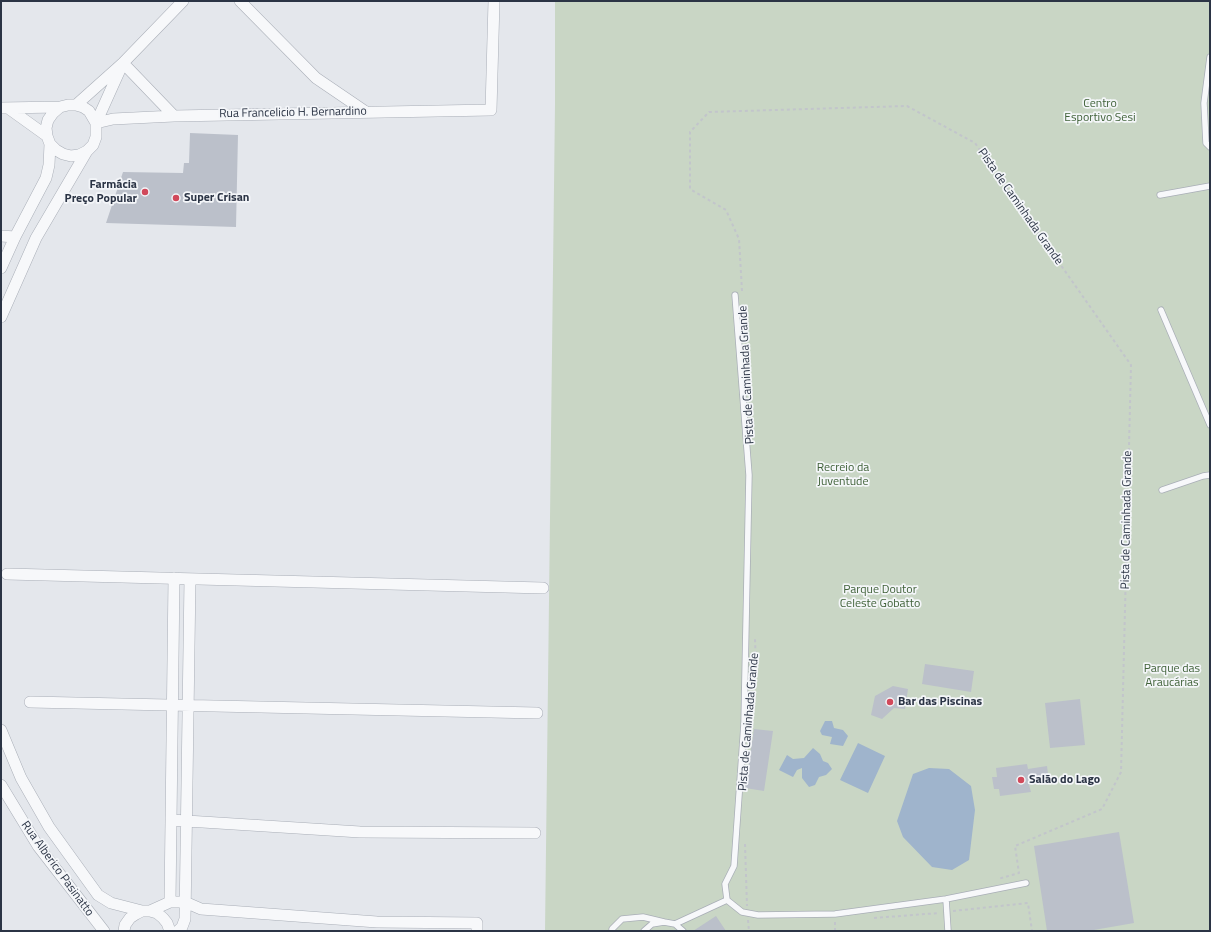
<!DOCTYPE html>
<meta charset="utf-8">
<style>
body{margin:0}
#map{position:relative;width:1211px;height:932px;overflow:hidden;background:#e4e7ec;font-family:"Titillium Web",sans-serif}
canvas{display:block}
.frame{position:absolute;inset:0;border:2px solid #2b3445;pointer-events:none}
</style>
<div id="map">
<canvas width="1211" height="932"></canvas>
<div class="frame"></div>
</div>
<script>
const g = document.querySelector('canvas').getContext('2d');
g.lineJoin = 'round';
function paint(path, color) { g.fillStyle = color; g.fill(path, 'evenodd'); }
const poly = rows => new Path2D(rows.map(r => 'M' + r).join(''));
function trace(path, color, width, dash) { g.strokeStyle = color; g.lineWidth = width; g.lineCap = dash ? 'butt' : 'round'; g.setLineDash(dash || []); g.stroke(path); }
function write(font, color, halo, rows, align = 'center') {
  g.font = font + ' "Titillium Web",sans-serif'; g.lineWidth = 3.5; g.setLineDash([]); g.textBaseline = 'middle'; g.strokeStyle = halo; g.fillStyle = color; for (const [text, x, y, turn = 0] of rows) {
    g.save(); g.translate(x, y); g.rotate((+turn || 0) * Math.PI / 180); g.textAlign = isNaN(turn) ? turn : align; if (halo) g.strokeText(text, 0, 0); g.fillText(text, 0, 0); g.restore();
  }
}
paint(poly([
 [555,1,1210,1,1210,931,545,931,555,104]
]), '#c9d6c5');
paint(poly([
 [825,721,832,721,834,728,843,730,848,736,843,746,830,744,832,737,822,735,820,731],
 [858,743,885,756,868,793,840,780],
 [813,748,820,754,823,761,828,763,832,769,826,775,819,777,815,785,809,787,802,778,802,768,797,770,793,777,779,770,787,755,793,759,804,758],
 [929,768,949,769,971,786,975,810,969,860,952,870,932,867,903,837,897,821,913,774]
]), '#9fb4cc');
paint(poly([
 [190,133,238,135,236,227,106,223,123,172,183,173,184,163,189,163],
 [925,664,974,671,971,692,922,684],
 [893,686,908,689,905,709,894,708,882,719,871,715,875,696],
 [1080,699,1085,745,1050,748,1045,703],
 [754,729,773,731,764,791,745,788],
 [1027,764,1028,769,1047,766,1049,782,1029,785,1031,792,1000,796,999,789,994,789,992,777,997,777,996,768],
 [1119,832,1134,923,1088,931,1047,931,1034,846],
 [716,916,726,931,693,931]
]), '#bbc0ca');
const service = poly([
 [1210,57,1204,103,1206,143,1210,147],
 [1160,195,1210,186],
 [735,295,749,475,744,724,734,866,725,884,727,900,742,912,758,915,835,914,946,899,1026,883],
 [1161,310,1210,425],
 [1162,490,1203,476,1210,475],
 [946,899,948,931],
 [675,924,727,900],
 [612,931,612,929,622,919,643,917,664,922],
 [644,931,652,924,664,922,675,924,683,931]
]);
const minor = poly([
 [240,1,316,78,366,112],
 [123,63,174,116],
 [76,105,123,63,183,1],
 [1,108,60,107],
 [8,108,47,136],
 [96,123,113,119,174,116,491,110,494,1],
 [96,123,89,111,83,107,76,105,68,105,60,107,53,113,48,120,46,128,47,136,50,144,56,150,63,154,71,156,79,155,87,151,93,145,96,137,96,123,123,63],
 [1,236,15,237],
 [1,268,15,237,46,178,49,165,50,144],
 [1,317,36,238,87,151],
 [7,574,543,588],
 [30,702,537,713],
 [1,730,21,778,49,827,98,895,111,903,142,911],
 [1,785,38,846,104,931],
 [171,820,360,832,535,833],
 [170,902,174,578],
 [150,911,170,902,185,902,201,909,377,922,477,923,477,931],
 [124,931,125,925,130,918,136,914,142,911,150,911,157,913,163,918,167,923,170,931],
 [178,931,182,927,185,919,190,579]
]);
trace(service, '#a9aeb7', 7);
trace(minor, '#a9aeb7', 12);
trace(poly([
 [742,291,739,239,726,210,690,189,690,132,709,112,907,106,975,143,1131,365,1121,772,1102,809,1015,846,1019,873,998,879],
 [754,678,756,665,755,639],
 [745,844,747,906],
 [953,911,1028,903,1032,931],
 [874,918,939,913],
 [748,920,749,931],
 [835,931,835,921]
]), '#c2c5cb', 2, [3, 3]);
trace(service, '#f7f8fa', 5.5);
trace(minor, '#f7f8fa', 11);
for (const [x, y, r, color] of [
 [145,192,4,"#d1495b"],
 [176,198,4,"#d1495b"],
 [890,702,4,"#d1495b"],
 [1021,780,4,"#d1495b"]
]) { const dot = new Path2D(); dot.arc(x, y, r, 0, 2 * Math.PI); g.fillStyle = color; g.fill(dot); trace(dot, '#f4f6f9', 1.5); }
write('12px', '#3f6138', '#f4f6f9', [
 ["Centro",1100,104],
 ["Esportivo Sesi",1100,118],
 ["Recreio da",843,468],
 ["Juventude",843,482],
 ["Parque Doutor",880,590],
 ["Celeste Gobatto",880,604],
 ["Parque das",1172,669],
 ["Araucárias",1172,683]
]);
write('12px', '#2b3445', '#f4f6f9', [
 ["Rua Francelicio H. Bernardino",293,113,-1],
 ["Pista de Caminhada Grande",1020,207,55],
 ["Pista de Caminhada Grande",747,375,-93],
 ["Pista de Caminhada Grande",1127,520,-89],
 ["Pista de Caminhada Grande",749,722,-85],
 ["Rua Alberico Pasinatto",57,869,54]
]);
write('bold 12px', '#2b3445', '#f4f6f9', [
 ["Farmácia",137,185,"right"],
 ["Preço Popular",137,199,"right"],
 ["Super Crisan",184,198],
 ["Bar das Piscinas",898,702],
 ["Salão do Lago",1029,780]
], 'left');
</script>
